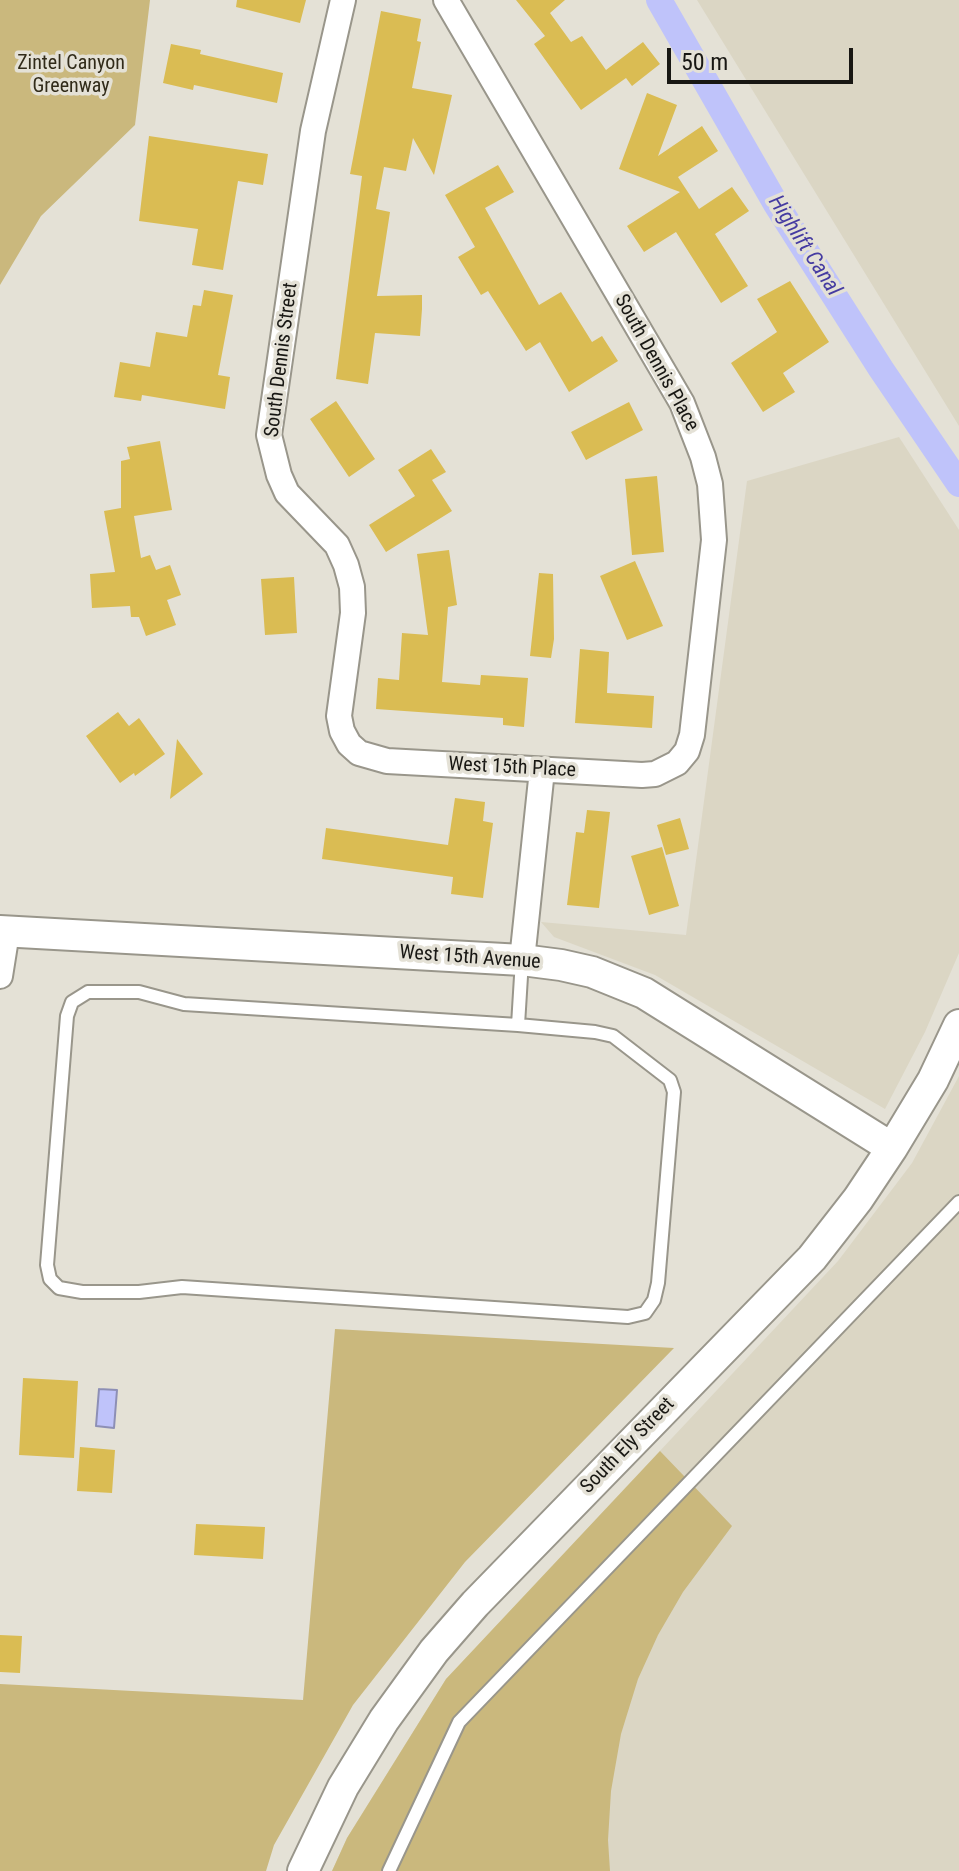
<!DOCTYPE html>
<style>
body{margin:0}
#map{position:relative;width:959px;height:1871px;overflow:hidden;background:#e4e1d6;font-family:"Roboto Condensed",sans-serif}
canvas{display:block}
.scale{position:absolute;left:667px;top:48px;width:186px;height:36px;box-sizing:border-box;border:4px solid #181713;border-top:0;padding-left:10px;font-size:24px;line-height:28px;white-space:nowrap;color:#181713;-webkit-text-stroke:6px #e4e1d6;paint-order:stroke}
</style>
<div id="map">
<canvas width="959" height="1871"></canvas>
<div class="scale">50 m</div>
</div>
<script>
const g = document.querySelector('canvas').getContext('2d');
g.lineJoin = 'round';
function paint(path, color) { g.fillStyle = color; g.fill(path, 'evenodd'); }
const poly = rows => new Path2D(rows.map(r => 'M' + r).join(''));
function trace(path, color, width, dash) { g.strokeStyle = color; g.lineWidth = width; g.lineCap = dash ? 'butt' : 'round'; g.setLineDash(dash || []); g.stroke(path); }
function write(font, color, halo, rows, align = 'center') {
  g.font = font + ' "Roboto Condensed",sans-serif'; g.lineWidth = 7; g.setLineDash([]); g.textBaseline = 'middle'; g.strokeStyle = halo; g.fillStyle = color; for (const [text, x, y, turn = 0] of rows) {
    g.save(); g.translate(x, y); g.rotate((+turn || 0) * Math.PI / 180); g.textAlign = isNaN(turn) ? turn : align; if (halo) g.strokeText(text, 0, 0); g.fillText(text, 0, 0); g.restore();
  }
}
paint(poly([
 [697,0,959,0,959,426],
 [899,437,959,530,959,953,925,1032,885,1109,655,975,554,937,541,922,686,935,747,481],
 [959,1076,959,1871,332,1871,347,1838,446,1679,838,1261,912,1163]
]), '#dbd6c4');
paint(poly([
 [0,0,150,0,135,125,41,216,0,285],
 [335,1329,674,1348,465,1562,353,1705,274,1845,266,1871,0,1871,0,1684,303,1700],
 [660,1451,732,1526,683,1592,658,1635,638,1679,621,1734,611,1791,608,1840,610,1871,332,1871,347,1838,446,1679]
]), '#cab87d');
const water = poly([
 [99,1389,117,1390,114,1428,96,1426,99,1389]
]);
paint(water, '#bfc3fa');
trace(water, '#8d8fb5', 2);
trace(poly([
 [659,0,776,204,881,369,959,484]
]), '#bfc3fa', 26);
paint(poly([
 [237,0,306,0,300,23,236,7],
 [516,0,565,0,550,13,571,42,582,36,606,70,643,42,660,64,632,86,626,78,581,110,534,44,545,36],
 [381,11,421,19,417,41,421,42,412,88,452,95,434,175,413,138,406,171,384,167,376,209,390,212,377,296,422,295,422,309,420,336,375,333,368,384,336,379,362,176,350,174],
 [171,44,201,50,200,54,283,73,277,103,194,85,193,90,163,83],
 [647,93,677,105,658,156,702,126,718,151,678,177,699,209,732,187,749,211,715,234,748,286,721,303,676,232,644,252,627,226,680,192,619,169],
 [149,136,268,154,263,185,238,181,223,270,192,265,198,229,139,221],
 [498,165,514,192,485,208,539,305,561,292,592,342,602,336,618,361,569,392,540,342,526,351,488,291,481,295,458,257,475,247,445,195],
 [790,281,829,342,783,373,795,392,763,412,731,363,777,332,757,299],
 [204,290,233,295,218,375,230,377,225,409,142,395,141,401,114,397,120,362,150,367,156,332,187,337,193,305,201,306],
 [336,401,375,459,349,477,310,419],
 [629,402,643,430,586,460,571,432],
 [160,441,172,510,134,516,141,558,150,555,156,570,170,565,181,595,167,600,176,625,146,636,139,617,131,617,130,606,92,608,90,574,115,572,104,511,121,508,121,461,130,459,127,447],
 [431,449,446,472,432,480,452,511,386,552,369,525,415,496,398,470],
 [657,476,664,552,632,555,625,479],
 [449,550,457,605,448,607,442,682,480,685,481,675,528,678,524,727,503,725,503,718,376,709,378,678,399,680,402,633,428,635,417,554],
 [635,561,663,626,627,640,600,576],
 [539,573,553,574,554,639,551,658,530,656],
 [294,577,297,633,265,635,261,579],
 [580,649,609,652,607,693,654,696,652,728,575,723],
 [118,712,129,726,139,718,165,754,135,776,134,773,120,783,86,736],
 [177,739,203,774,170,799],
 [455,798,485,802,483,821,493,823,483,898,451,894,453,877,322,859,326,828,448,845],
 [587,810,610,812,599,908,567,905,576,832,584,833],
 [680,818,689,849,666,855,657,825],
 [662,847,679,906,649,915,631,856],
 [23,1378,78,1381,74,1458,19,1455],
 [80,1447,115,1450,112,1493,77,1491],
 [196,1524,265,1527,263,1559,194,1555],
 [0,1635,22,1636,20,1673,0,1672]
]), '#dabc53');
const service = poly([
 [88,992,139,992,184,1004,518,1025,595,1032,613,1036,670,1080,674,1092,658,1283,654,1300,645,1313,628,1317,182,1287,139,1292,82,1292,59,1288,50,1279,47,1265,67,1016,72,1002,88,992],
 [518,1025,522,960],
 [389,1871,459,1722,959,1202]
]);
const minor = poly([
 [343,0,313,131,269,435,279,475,287,493,337,545,346,565,352,587,353,613,339,716,342,731,349,744,359,753,387,761,642,775,655,774,677,763,687,751,692,735,714,540,710,484,703,457,682,403,446,0],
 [522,960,542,770],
 [0,976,7,932]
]);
const tertiary = poly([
 [0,931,522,960,561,965,592,972,644,993,892,1148],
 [303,1871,343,1787,384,1720,434,1651,475,1604,812,1258,858,1199,892,1148,933,1080,959,1025]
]);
trace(service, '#99968b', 16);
trace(minor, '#99968b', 28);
trace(tertiary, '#99968b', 34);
trace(service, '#fff', 12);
trace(minor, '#fff', 24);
trace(tertiary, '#fff', 30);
write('20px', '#312b19', '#e4e1d6', [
 ["Zintel Canyon",71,64],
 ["Greenway",71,87]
]);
write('20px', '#181713', '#e4e1d6', [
 ["South Dennis Street",282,360,-83],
 ["South Dennis Place",656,363,61],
 ["West 15th Place",512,768,3],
 ["West 15th Avenue",470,958,4],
 ["South Ely Street",628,1446,-46]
]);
write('italic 22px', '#453ba1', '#e4e1d6', [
 ["Highlift Canal",804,246,57]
]);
</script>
